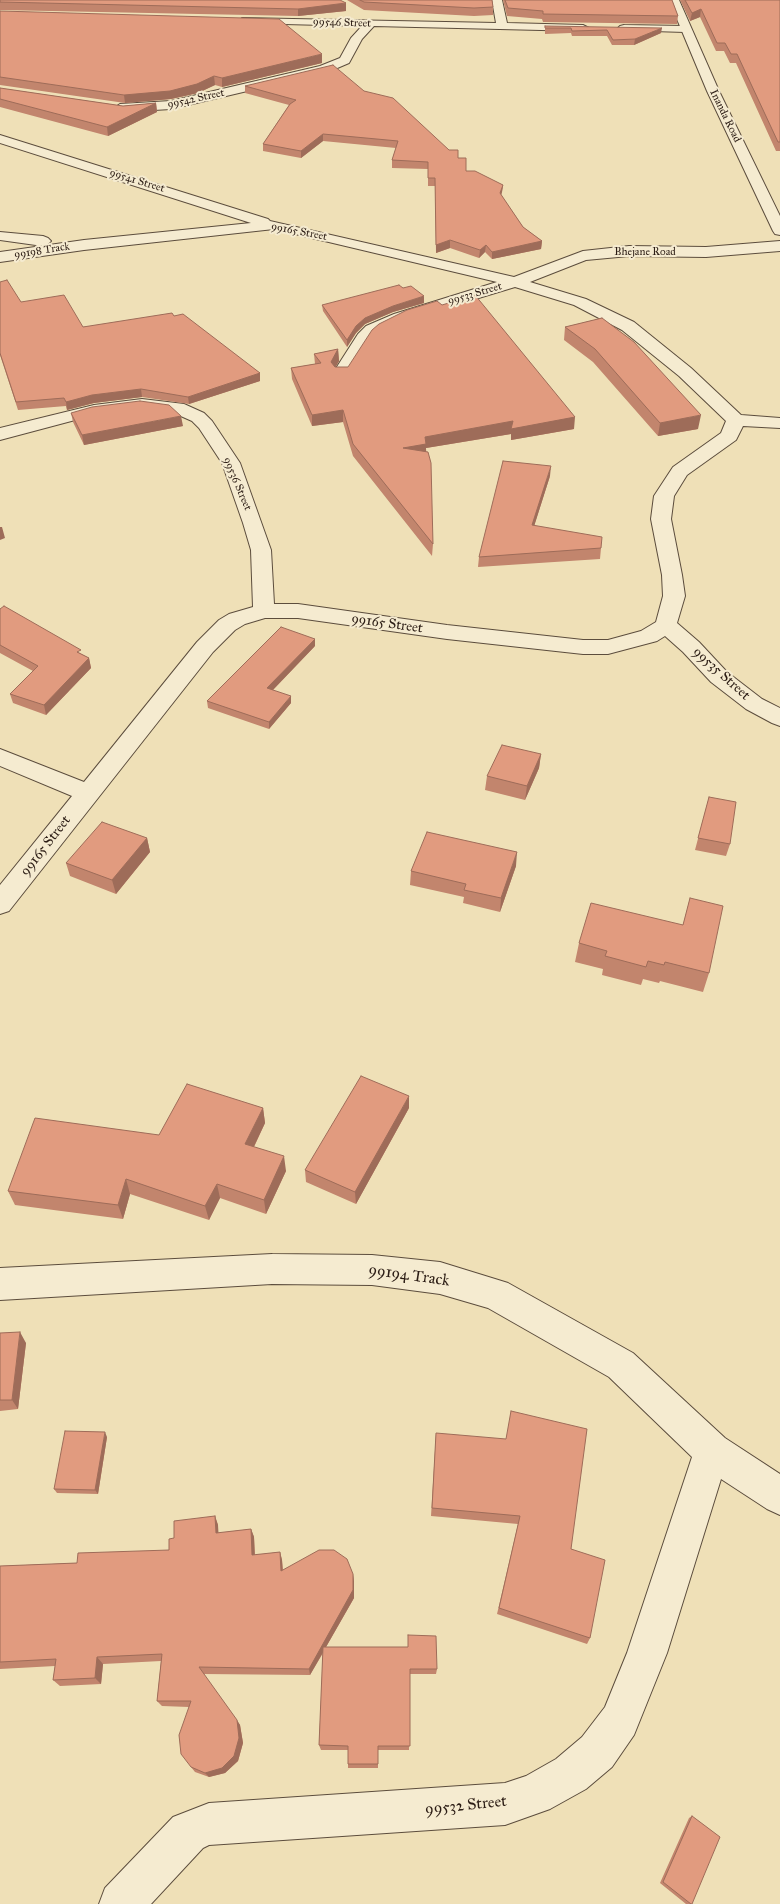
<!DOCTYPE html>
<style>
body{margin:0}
canvas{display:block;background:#efe0b7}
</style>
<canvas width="780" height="1904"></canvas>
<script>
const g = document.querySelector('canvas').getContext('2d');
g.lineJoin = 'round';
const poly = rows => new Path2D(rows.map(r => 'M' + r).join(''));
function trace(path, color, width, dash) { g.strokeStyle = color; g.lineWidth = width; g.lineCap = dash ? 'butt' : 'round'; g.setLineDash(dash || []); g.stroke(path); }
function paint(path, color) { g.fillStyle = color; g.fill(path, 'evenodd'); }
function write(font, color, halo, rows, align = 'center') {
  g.font = font + ' "IM FELL Great Primer",serif'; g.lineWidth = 4; g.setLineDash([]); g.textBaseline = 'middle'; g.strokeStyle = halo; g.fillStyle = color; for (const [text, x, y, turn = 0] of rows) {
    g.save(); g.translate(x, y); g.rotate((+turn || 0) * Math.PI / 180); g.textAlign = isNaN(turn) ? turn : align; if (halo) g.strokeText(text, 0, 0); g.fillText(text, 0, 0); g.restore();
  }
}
const minor = poly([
 [492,0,502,0,507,23,583,25,589,28,583,31,374,26,362,39,349,63,328,72,171,109,120,112,114,108,120,104,171,101,320,66,340,58,351,38,362,26,246,23,242,22,240,20,242,18,496,23,492,0],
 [624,25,685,26,691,29,685,32,620,30,618,28,620,26,624,25],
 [0,135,268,219,270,221,514,277,583,251,629,246,706,247,780,241,780,251,706,257,629,256,586,260,530,282,586,299,634,322,691,368,741,415,780,418,780,428,743,426,736,440,687,475,674,496,671,519,682,575,685,596,677,623,699,642,727,672,762,699,780,708,780,726,772,723,746,709,711,682,683,652,665,636,657,641,608,654,583,654,447,639,298,618,265,618,245,624,235,630,213,652,9,911,0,914,0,885,72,796,0,766,0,749,84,782,197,642,219,620,229,614,253,607,251,550,243,523,222,463,199,428,192,421,174,413,142,409,94,415,0,440,0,428,94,405,142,399,184,404,204,413,212,421,240,463,271,550,274,604,298,604,447,625,583,640,608,640,641,631,656,622,663,596,662,575,651,519,654,496,673,467,721,433,726,421,679,376,622,330,574,305,515,287,406,320,378,334,371,340,348,377,342,378,336,377,333,373,358,334,366,326,394,314,497,282,274,229,84,250,0,262,0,252,84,240,251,223,0,143,0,135],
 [0,232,43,236,48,238,51,241,48,244,43,246,0,240,0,232],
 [272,1254,372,1255,440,1262,508,1283,633,1353,725,1438,780,1474,780,1515,767,1509,721,1479,667,1653,634,1735,612,1767,586,1789,550,1809,505,1825,209,1845,203,1848,151,1904,99,1904,105,1888,173,1817,209,1803,505,1783,526,1776,556,1759,582,1737,605,1707,627,1653,692,1457,609,1377,488,1308,440,1294,372,1285,272,1284,0,1300,0,1268,272,1254]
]);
const tertiary = poly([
 [669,0,679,0,719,91,780,216,780,235,775,234,773,231,707,91,669,0]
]);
trace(minor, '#5c4d3d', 2);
trace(tertiary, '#5c4d3d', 2);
paint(minor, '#f5ebd0');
paint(tertiary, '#f5ebd0');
paint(poly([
 [0,0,340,0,346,11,298,16,0,10],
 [347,0,492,0,493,7,493,15,474,16,364,10],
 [503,0,672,0,678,16,677,24,543,22,542,19,507,16],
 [680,0,780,0,780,151,776,151,736,63,730,63,724,51,716,51,700,17,690,21],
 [0,11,322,63,222,87,215,85,198,93,171,99,125,103,0,85],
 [545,26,661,33,634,45,612,45,607,36,572,36,571,33,545,34],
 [245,86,364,91,449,150,458,158,466,171,503,185,502,192,501,195,523,227,542,241,541,249,492,259,485,252,479,258,450,248,436,253,435,186,428,186,428,169,392,168,392,160,396,148,323,141,301,158,263,151,263,144,289,105,245,93],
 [0,88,123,106,156,103,157,112,108,136,0,107],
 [0,282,21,302,83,327,174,316,260,373,260,381,189,404,142,397,94,403,67,410,66,406,18,410,0,355],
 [424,303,393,312,365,324,356,333,347,347,323,311,322,305],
 [602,318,698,429,658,436,593,362,564,340,565,327],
 [338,349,339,361,335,367,574,429,511,440,511,434,426,448,433,544,432,556,353,456,343,422,312,426,292,379,291,368,315,364,314,354],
 [71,413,183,426,84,445,73,422],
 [550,476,534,526,601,548,600,559,478,567,479,557],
 [0,609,89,658,91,668,46,715,13,703,10,694,33,671,0,653],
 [315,646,273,690,291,703,269,729,208,708,207,701],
 [541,754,539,768,525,800,485,790,487,776],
 [709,797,730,844,726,856,695,850],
 [147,838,150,852,116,894,70,876,66,863],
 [516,866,500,912,463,903,464,897,410,885,411,871],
 [690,898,709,973,703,992,660,981,659,983,643,979,641,985,602,975,603,969,575,962,579,943,683,925],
 [263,1108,265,1123,254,1147,286,1171,266,1214,220,1198,209,1220,130,1194,123,1219,15,1205,8,1191,159,1135],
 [409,1108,356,1204,306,1182,305,1170],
 [0,1333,26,1343,18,1409,0,1411],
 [436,1433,571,1549,590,1638,587,1644,497,1614,518,1524,431,1516],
 [107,1437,98,1494,57,1493,54,1489],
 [215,1516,218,1525,218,1533,251,1529,254,1537,255,1555,280,1552,282,1560,283,1570,353,1574,354,1582,354,1598,326,1647,437,1669,436,1674,410,1674,409,1750,378,1750,378,1768,348,1768,348,1750,321,1750,319,1745,323,1653,310,1675,203,1674,240,1725,243,1743,238,1761,225,1773,209,1777,195,1772,191,1767,189,1707,162,1706,157,1701,161,1661,103,1664,101,1684,60,1686,53,1680,55,1666,0,1669,0,1566,77,1563,169,1550,174,1538],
 [692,1816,692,1904,686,1904,660,1883,689,1818]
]), '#c2856d');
paint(poly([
 [346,3,346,11,298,16,298,9],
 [701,9,700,17,690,21,692,13],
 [662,28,661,33,634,45,635,39],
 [322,54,322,63,222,87,222,78],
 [214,76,215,85,198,93,171,99,125,103,124,95],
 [156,103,157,112,108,136,107,127],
 [323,134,323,141,301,158,301,151],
 [503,185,502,192,499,201,500,193],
 [450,240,450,248,436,253,436,245],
 [542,241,541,249,492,259,492,252],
 [486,245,485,252,479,258,480,250],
 [424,296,424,303,393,312,365,324,356,333,347,347,347,340,356,326,365,318,393,306],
 [338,349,339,361,332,374,331,362],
 [260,373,260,381,189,404,188,397],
 [141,389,142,397,94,403,67,410,66,402,92,395],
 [343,410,343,422,312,426,312,415],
 [701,415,698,429,658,436,660,423],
 [181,416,183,426,84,445,82,435],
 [575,417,574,429,511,440,511,434,426,448,426,455,403,448,425,437,513,421],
 [551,466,550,476,531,536,532,525],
 [0,527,2,527,5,538,0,540],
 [315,639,315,646,268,695,267,688],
 [89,658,91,668,46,715,44,705],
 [291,696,291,703,269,729,269,722],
 [541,754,539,768,525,800,527,786],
 [147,838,150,852,116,894,112,880],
 [517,852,516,866,500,912,501,898],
 [409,1096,409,1108,356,1204,355,1192],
 [263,1108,265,1123,248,1159,245,1144],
 [284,1156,286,1171,266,1214,264,1200],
 [126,1179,130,1194,123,1219,118,1205],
 [217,1184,220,1198,209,1220,205,1206],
 [20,1332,26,1343,18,1409,12,1400],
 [105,1432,107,1437,98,1494,95,1490],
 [215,1516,218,1525,219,1542,216,1533],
 [251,1529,254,1537,255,1563,252,1555],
 [280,1552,282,1560,283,1579,281,1571],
 [353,1574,354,1582,354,1598,310,1675,309,1669],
 [97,1657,103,1664,101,1684,95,1678],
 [237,1720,240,1725,243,1743,238,1761,225,1773,209,1777,205,1773]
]), '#9e6c59');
const building = poly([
 [0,0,340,0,346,3,298,9,0,2,0,0],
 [360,0,492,0,493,7,474,8,364,2,360,0],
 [505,0,672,0,678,16,543,14,543,11,508,8,505,0],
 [685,0,780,0,780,142,778,142,737,54,731,54,725,43,717,43,701,9,692,13,685,0],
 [0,11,279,19,322,54,222,78,214,76,197,84,170,91,124,95,0,77,0,11],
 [545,26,662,28,635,39,613,40,607,30,572,31,571,28,545,28,545,26],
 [333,65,364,91,393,98,449,150,458,150,458,158,466,158,466,171,475,171,503,185,500,193,523,227,542,241,492,252,486,245,480,250,450,240,436,245,435,178,428,178,428,162,392,160,398,141,323,134,301,151,263,144,290,104,296,100,245,86,333,65],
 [0,88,123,106,156,103,107,127,0,99,0,88],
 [7,280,21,302,64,295,83,327,172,313,174,316,183,314,260,373,188,397,141,389,92,395,66,402,64,398,16,402,0,353,0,282,7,280],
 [399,285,403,288,411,286,424,296,393,306,365,318,356,326,347,340,322,305,399,285],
 [475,295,575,417,511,429,513,421,425,437,426,444,403,448,428,452,431,463,433,544,353,444,343,410,312,415,291,368,321,363,314,354,338,349,331,362,335,367,348,367,372,330,379,324,407,310,437,301,442,305,475,295],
 [602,318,634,342,701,415,660,423,595,349,565,327,602,318],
 [140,401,169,405,181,416,82,435,71,413,92,407,140,401],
 [503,461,551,466,532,525,602,537,601,548,479,557,503,461],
 [4,606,81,650,77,652,89,658,44,705,10,694,38,666,0,645,0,609,4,606],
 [281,627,315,639,267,688,291,696,269,722,207,701,281,627],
 [502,745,541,754,527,786,487,776,502,745],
 [709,797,736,802,730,844,698,838,709,797],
 [102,822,147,838,112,880,66,863,102,822],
 [427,832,517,852,501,898,464,890,466,884,411,871,427,832],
 [690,898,723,906,709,973,665,962,664,965,648,961,646,967,605,956,607,951,579,943,591,903,683,925,690,898],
 [361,1076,409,1096,355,1192,305,1170,361,1076],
 [187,1084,263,1108,245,1144,284,1156,264,1200,217,1184,205,1206,126,1179,118,1205,8,1191,35,1118,159,1135,187,1084],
 [20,1332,12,1400,0,1400,0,1333,20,1332],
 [511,1411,587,1429,571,1549,605,1560,590,1638,499,1608,520,1516,432,1508,436,1433,506,1439,511,1411],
 [65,1431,105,1432,95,1490,54,1489,65,1431],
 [215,1516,216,1533,251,1529,252,1555,280,1552,281,1571,319,1550,334,1550,347,1559,353,1574,353,1590,309,1669,199,1667,237,1720,239,1738,234,1756,222,1768,205,1773,191,1767,181,1754,179,1735,191,1701,157,1701,162,1654,97,1657,95,1678,53,1680,56,1659,0,1662,0,1566,77,1563,78,1553,169,1550,169,1539,174,1538,174,1521,215,1516],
 [408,1635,436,1636,437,1669,410,1669,410,1746,378,1746,378,1764,348,1764,348,1746,319,1745,323,1647,408,1647,408,1635],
 [692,1816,720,1837,692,1904,691,1904,663,1882,692,1816]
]);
paint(building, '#e19b7f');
trace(building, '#9e6c59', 1);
write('11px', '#2b1c14', '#f5ebd0', [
 ["99546 Street",342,23,2],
 ["99542 Street",196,99,-12],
 ["Inanda Road",725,116,64],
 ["99541 Street",137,181,17],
 ["99165 Street",299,232,11],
 ["99198 Track",42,251,-9],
 ["Bhejane Road",645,252],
 ["99533 Street",475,294,-16],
 ["99536 Street",237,484,67]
]);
write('14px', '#2b1c14', '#f5ebd0', [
 ["99165 Street",387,624,8],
 ["99535 Street",721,674,42],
 ["99165 Street",46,846,-52]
]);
write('16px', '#2b1c14', '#f5ebd0', [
 ["99194 Track",409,1276,8],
 ["99532 Street",466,1806,-6]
]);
</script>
